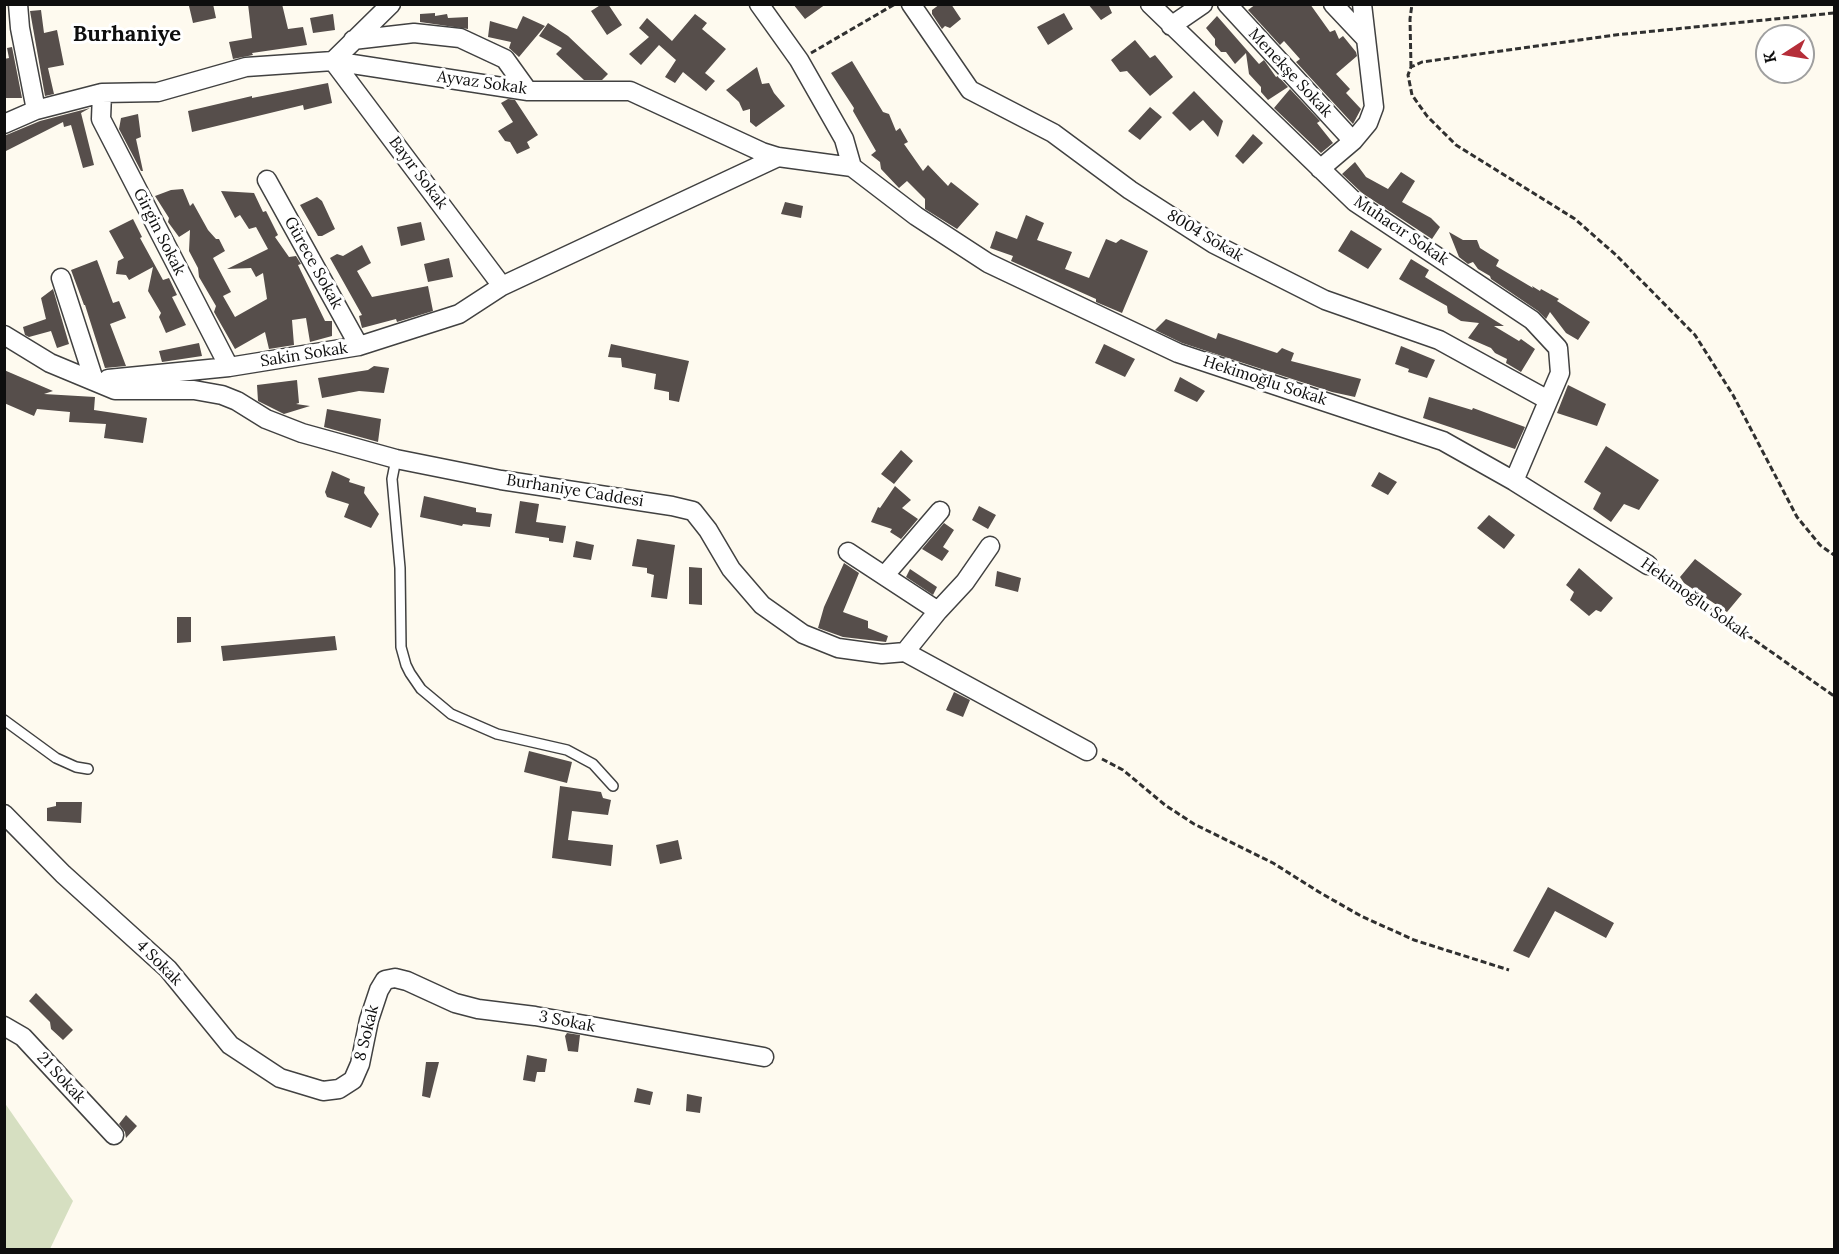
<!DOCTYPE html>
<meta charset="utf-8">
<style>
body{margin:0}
#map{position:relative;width:1839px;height:1254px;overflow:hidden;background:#fefaef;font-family:Lora,serif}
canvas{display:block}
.frame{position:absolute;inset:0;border:6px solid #0e0e0e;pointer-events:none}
.north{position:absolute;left:1755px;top:24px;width:60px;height:60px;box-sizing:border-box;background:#fff;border:2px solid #9f9f9f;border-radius:50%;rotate:258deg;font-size:16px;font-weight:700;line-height:24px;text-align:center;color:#0e0e0e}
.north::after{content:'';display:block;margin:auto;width:21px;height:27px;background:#b52e39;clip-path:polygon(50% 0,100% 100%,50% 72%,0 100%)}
</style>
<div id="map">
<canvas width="1839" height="1254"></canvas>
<div class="frame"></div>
<div class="north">K</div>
</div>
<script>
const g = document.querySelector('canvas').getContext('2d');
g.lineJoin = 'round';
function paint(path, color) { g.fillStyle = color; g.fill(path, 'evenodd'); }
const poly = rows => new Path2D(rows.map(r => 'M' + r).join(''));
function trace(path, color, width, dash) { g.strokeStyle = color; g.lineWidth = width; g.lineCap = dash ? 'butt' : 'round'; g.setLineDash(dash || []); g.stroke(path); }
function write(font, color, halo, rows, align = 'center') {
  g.font = font + ' Lora,serif'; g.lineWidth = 6; g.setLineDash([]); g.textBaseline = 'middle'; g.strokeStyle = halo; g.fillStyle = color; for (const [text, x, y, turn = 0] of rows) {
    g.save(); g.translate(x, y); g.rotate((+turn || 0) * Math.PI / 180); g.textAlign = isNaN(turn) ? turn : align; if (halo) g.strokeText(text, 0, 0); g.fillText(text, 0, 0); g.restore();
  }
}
paint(poly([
 [4,1102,73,1201,50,1249,5,1249]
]), '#d6dfc1');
paint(poly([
 [198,4,213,4,216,18,193,23,189,6],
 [248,4,282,4,288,29,303,27,307,45,252,53,253,55,233,59,229,42,252,38],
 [602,4,608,4,622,25,607,35,591,11],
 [793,4,826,4,805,19],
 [940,4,951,4,961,19,950,28,945,26,942,29,932,14,932,10],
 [1088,4,1108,4,1112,13,1101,20],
 [1256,4,1310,4,1330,32,1335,30,1339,39,1343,36,1356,52,1357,56,1336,74,1350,89,1346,93,1361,109,1353,124,1296,62,1300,59,1284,41,1280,45,1248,10],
 [41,10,44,33,57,30,64,65,48,68,54,94,45,96,30,11],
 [435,13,435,16,447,14,448,18,468,17,468,29,420,22,420,14],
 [1064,13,1073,29,1048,45,1037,27],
 [333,14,335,30,313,33,310,18],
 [695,14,707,23,702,29,726,49,705,73,715,81,706,91,683,72,675,83,665,77,676,60,659,45,641,65,629,54,649,37,639,28,647,18,672,41],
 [523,16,545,26,519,57,509,48,511,42,488,37,490,21,517,29],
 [1217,16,1259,64,1264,60,1276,77,1278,76,1288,87,1268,100,1261,92,1261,87,1249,74,1246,53,1235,64,1226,52,1221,52,1215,45,1215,39,1206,28],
 [548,23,568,36,608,74,602,80,584,80,556,54,562,48,539,36],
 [1135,40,1150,58,1155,55,1173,77,1150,96,1127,71,1120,72,1111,60],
 [12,47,22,98,4,98,4,59,9,58,7,48],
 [852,61,883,112,889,114,896,131,900,128,908,142,904,144,923,171,928,165,948,186,951,182,979,204,957,229,925,209,925,199,907,181,899,188,881,169,880,162,871,155,876,151,853,111,854,108,831,73],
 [757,67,762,84,769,83,774,93,785,106,756,127,750,122,750,109,743,111,739,102,726,90],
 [328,83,332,103,304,110,303,105,192,132,188,111,252,96,252,98],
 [1290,89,1320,121,1317,123,1333,143,1321,153,1274,108],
 [1194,91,1223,121,1218,137,1203,120,1190,131,1172,113],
 [508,99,515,100,538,135,527,142,530,148,517,154,510,142,505,141,498,131,513,122,501,103],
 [1150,107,1162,117,1140,140,1128,131],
 [90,108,81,113,94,165,83,168,71,125,64,127,63,122,4,152,4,136,40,121],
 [138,114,141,137,136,139,143,171,141,171,119,129,121,118],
 [1253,134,1263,143,1243,164,1235,156],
 [1355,162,1366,177,1388,189,1401,172,1415,181,1402,202,1431,218,1440,227,1432,239,1362,193,1342,174],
 [183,189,190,206,193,203,208,230,216,239,219,239,225,251,213,258,231,292,223,296,235,317,267,299,263,273,256,277,251,268,227,269,268,249,256,227,249,229,240,215,235,218,221,191,254,193,263,212,266,211,278,235,275,237,289,257,296,256,301,264,298,265,325,321,332,321,332,336,310,342,306,318,292,320,294,345,269,349,265,332,235,349,214,312,216,306,199,277,198,268,189,251,190,230,179,237,168,222,169,218,155,196,171,190],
 [317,197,322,201,335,229,322,236,318,236,300,205],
 [785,202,803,206,801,218,781,214],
 [1026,215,1044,223,1037,240,1072,252,1065,269,1089,278,1106,239,1116,243,1121,239,1148,251,1122,313,1096,302,1096,299,1011,261,1013,256,990,248,996,231,1017,239],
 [133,219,142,237,140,238,163,280,169,278,177,295,172,297,186,325,166,333,159,317,161,313,148,291,153,267,129,280,126,275,116,274,118,261,124,258,109,231],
 [421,222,425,240,401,246,397,227],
 [1351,230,1382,249,1368,269,1338,251],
 [1449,232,1463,240,1477,240,1480,248,1499,260,1496,266,1533,288,1532,286,1540,291,1541,289,1559,299,1557,301,1590,322,1578,340,1566,333,1550,312,1546,319,1538,311,1491,279,1490,276,1478,269,1473,262,1468,264,1459,257],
 [362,245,371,263,357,271,372,297,428,286,433,311,397,322,396,319,362,328,359,316,362,315,330,258,337,254,343,256],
 [449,258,453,277,428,282,424,264],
 [1411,259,1429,270,1425,277,1504,326,1494,326,1519,341,1521,339,1535,349,1521,372,1506,363,1507,359,1495,353,1491,348,1468,338,1479,323,1461,321,1448,313,1447,306,1399,279],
 [97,260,113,303,119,301,126,318,110,324,126,366,105,368,85,305,84,305,71,270],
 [53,289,69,344,57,348,51,331,29,337,25,335,23,327,46,319,41,298],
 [1166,319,1216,339,1218,333,1277,353,1282,348,1294,353,1291,361,1361,379,1355,397,1332,392,1182,343,1155,330],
 [199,343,202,356,162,362,159,351],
 [611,344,689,361,679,402,669,400,669,392,654,389,656,374,622,367,621,358,608,357],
 [1104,344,1135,359,1125,377,1095,363],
 [1401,346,1435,360,1427,378,1408,372,1409,369,1395,364],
 [374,366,389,368,384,393,359,391,322,398,318,378,368,370],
 [4,370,53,391,44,394,95,397,94,410,147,418,143,443,104,438,106,424,69,422,70,412,37,409,34,416,4,403],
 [1180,377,1205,391,1197,402,1174,391],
 [297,380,299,403,296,404,310,406,284,414,258,401,257,385],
 [1568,385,1606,404,1597,426,1557,413],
 [1429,397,1472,410,1473,408,1525,427,1515,449,1423,418],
 [327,409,381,419,378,442,324,427],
 [1606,446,1659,480,1639,510,1624,504,1611,522,1593,509,1601,493,1584,482],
 [901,450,913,461,894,484,881,474],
 [332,471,350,479,349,482,365,487,364,493,379,514,371,528,344,517,349,504,327,497,325,492],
 [1379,472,1397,482,1388,495,1371,486],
 [895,486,911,500,902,508,918,519,901,539,890,532,892,529,871,522,878,507,880,508],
 [424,496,476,508,476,512,492,514,490,527,463,524,462,526,420,517],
 [520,501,539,504,536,522,566,526,563,543,549,541,549,538,515,533],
 [979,506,996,515,988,529,972,520],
 [1489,515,1515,535,1504,549,1477,528],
 [944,523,954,530,943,547,949,551,942,561,922,549],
 [637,539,675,545,667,599,651,597,654,575,647,573,647,568,632,566],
 [576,541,594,545,591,560,573,557],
 [1695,559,1742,594,1727,612,1684,583,1680,577],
 [844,563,859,573,843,612,868,621,868,628,888,636,886,642,843,637,818,628,824,607],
 [689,567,702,568,702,605,689,604],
 [1579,568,1613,598,1601,612,1596,610,1589,616,1570,600,1574,592,1566,585],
 [910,569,937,587,933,595,906,577],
 [997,571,1021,578,1018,592,995,586],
 [177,617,191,617,191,642,177,643],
 [335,636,337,650,223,661,221,646],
 [954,692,970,700,963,717,946,710],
 [529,751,572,762,567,783,524,772],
 [560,786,601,792,603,798,611,800,608,815,572,811,568,840,613,845,611,866,552,858],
 [56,802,82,802,81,823,47,821,47,808,56,806],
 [678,840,682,859,660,864,656,845],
 [1548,887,1614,923,1606,938,1555,911,1529,958,1513,951],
 [36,993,73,1030,63,1040,51,1029,50,1022,29,1001],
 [567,1033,580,1035,578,1052,568,1051,565,1036],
 [527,1055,547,1059,545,1072,537,1072,535,1082,523,1080],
 [426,1062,439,1062,430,1098,422,1096],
 [637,1088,653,1092,650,1105,634,1102],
 [687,1094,702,1097,700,1113,686,1111],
 [126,1115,137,1126,126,1138,125,1132,119,1124]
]), '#564e4b');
const lane = poly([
 [396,459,392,479,400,568,401,647,406,665,410,673,421,689,451,714,497,734,567,750,593,764,613,786],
 [4,720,56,758,76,767,88,769]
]);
const street = poly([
 [18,4,20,28,36,110],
 [391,4,333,61,502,286],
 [759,4,799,60,844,139,852,167,916,216,988,263,1178,353,1443,441,1514,481,1648,565],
 [911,4,970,90,1053,133,1130,190,1214,244,1325,300,1439,340,1548,400],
 [1150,4,1355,202,1532,320,1558,348,1560,373,1514,481],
 [1227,4,1353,141],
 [1333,4,1366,39],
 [1171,26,1203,4],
 [353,40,414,33,460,38,505,59,528,91],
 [102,93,101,119,229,367],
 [4,124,36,110,102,93,158,92,246,67,333,61,528,91,630,91,762,152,778,157,852,167],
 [1320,169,1353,141,1368,123,1374,107,1362,4],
 [267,180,359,346],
 [61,278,94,380],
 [4,335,50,363,115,390,194,390,222,395,237,401,266,419,302,433,396,459,501,480,672,506,693,511,708,530,731,569,762,605,803,634,838,648,882,654,905,652,1087,751],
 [108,379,229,367,359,346,459,314,502,286,778,157],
 [848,552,938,611],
 [885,575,940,511],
 [905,652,938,611,965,582,990,546],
 [4,814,63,874,168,969,230,1045,280,1078,323,1091,339,1089,353,1080,360,1064,369,1020,379,990,385,980,395,978,407,981,455,1003,478,1009,535,1016,764,1057],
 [4,1026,23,1037,114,1135]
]);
trace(lane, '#414141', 12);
trace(street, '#414141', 21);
trace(poly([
 [1834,13,1615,35,1422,62,1411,67,1408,75,1412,95,1427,116,1456,145,1575,219,1616,255,1695,335,1733,395,1797,517,1820,545,1834,555],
 [811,53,895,4],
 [1411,67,1410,19,1412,4],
 [1659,573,1834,696],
 [1102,759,1123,770,1165,805,1194,824,1273,863,1319,892,1361,916,1414,940,1509,970]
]), '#303030', 3, [6, 3]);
trace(lane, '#fff', 9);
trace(street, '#fff', 18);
write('16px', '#0e0e0e', '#fff', [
 ["Menekşe Sokak",1290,73,47],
 ["Ayvaz Sokak",482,83,8],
 ["Bayır Sokak",418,173,53],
 ["Muhacır Sokak",1401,231,34],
 ["Girgin Sokak",159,232,63],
 ["8004 Sokak",1205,236,31],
 ["Gürece Sokak",313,263,61],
 ["Sakin Sokak",304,355,-9],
 ["Hekimoğlu Sokak",1265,381,18],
 ["Burhaniye Caddesi",575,491,9],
 ["Hekimoğlu Sokak",1695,599,35],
 ["4 Sokak",159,963,45],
 ["3 Sokak",567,1022,11],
 ["8 Sokak",367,1033,-76],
 ["21 Sokak",61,1078,47]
]);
write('bold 22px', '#0e0e0e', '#fff', [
 ["Burhaniye",127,35]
]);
</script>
